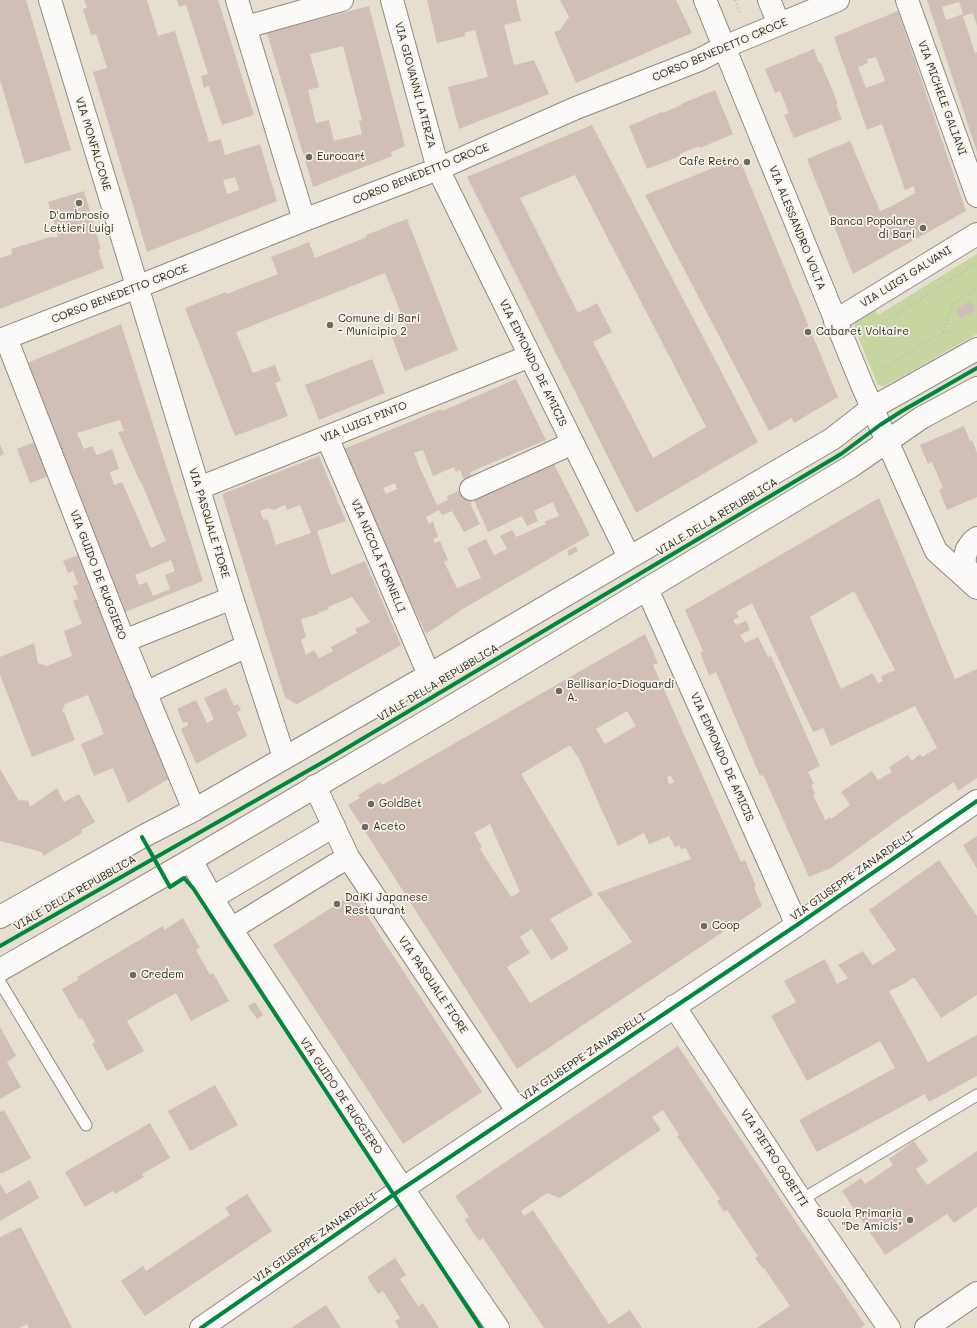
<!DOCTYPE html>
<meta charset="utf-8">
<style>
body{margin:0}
canvas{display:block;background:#e6decf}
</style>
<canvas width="977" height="1328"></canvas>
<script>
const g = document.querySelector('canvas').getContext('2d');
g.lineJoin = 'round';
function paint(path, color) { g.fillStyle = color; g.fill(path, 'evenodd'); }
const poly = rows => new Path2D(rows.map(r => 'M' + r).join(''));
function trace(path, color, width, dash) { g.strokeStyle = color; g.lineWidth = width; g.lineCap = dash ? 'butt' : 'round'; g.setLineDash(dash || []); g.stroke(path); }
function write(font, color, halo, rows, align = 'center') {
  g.font = font + ' Mali,sans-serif'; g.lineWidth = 3.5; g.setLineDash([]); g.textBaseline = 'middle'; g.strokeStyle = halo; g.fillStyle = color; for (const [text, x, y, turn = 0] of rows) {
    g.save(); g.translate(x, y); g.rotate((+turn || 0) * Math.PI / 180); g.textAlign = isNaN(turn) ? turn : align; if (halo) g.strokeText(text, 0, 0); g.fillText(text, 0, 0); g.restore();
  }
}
paint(poly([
 [977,254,977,334,885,386,881,386,878,385,854,327,855,320,874,308,878,315]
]), '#c7d6a0');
paint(poly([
 [0,0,26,0,71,150,25,164,0,80],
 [84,0,147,0,158,36,175,31,209,142,221,139,225,155,260,144,277,201,147,252,93,72,107,68,96,34,91,35,83,9,87,8],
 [235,177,239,190,227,194,223,180],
 [177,0,218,0,254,115,222,125,209,86,204,88,201,76,208,74,186,5,179,7],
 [427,0,516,0,521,21,504,25,514,65,534,60,549,94,459,129,448,87,488,77,475,30,464,33,466,36,437,43],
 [560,0,676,0,692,33,576,83,554,32,560,30,569,17],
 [927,0,977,0,977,26,973,13,963,16,975,53,977,52,977,152],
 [959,2,963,14,946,20,942,7],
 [369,6,405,146,391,152,392,156,313,187,267,33],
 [343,46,362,120,359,121,362,134,334,141,329,120,316,123,308,90,319,87,310,54],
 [898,11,966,211,853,274,807,159,850,141,880,211,892,206,915,193,914,186,905,190,882,124,867,130,834,37],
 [876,57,885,81,866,88,858,67,868,63,867,59],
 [814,49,819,63,821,63,838,104,836,105,842,119,794,138,784,115,789,113,780,91,775,93,765,69],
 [715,90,733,134,700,148,699,146,680,154,680,156,647,169,629,126,662,112,663,113,681,105,681,104],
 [592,125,758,442,636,513,467,177],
 [575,175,706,427,653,458,593,342,612,332,597,303,578,313,520,198],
 [739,158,838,397,794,423,792,418,769,431,645,195],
 [84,191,101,249,98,250,104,268,0,309,0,258,12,254,11,249,51,237,58,237,48,202],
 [407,219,458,350,405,371,392,337,408,331,385,273,236,332,253,373,275,365,281,381,275,383,288,416,235,436,185,308,226,292,227,294,278,274,271,257,309,242,315,258,367,237,366,235],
 [971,301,976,310,961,319,955,309],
 [121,324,203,581,125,612,25,364],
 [120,420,124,431,118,432,140,482,141,482,166,541,151,548,122,482,114,485,110,472,119,469,112,449,97,455,92,446,84,449,77,433],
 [171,560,175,571,165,575,170,589,153,596,147,582,139,585,135,575],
 [372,359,385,393,319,420,305,385],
 [516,379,546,440,470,472,472,476,464,479,460,470,456,472,454,467,433,476,423,450,414,453,417,459,416,459,437,505,448,500,447,496,468,487,472,497,471,505,480,524,464,532,452,511,442,515,439,510,426,517,429,524,433,521,438,537,433,539,435,543,440,541,448,560,444,562,457,588,481,578,467,548,486,539,494,555,507,549,500,536,512,530,516,537,546,524,544,522,559,516,553,502,534,511,538,521,527,526,522,516,488,532,473,498,554,464,590,535,466,607,426,634,400,579,344,449,441,409,442,411],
 [395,483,397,489,386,494,383,488],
 [964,426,970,441,972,440,977,453,977,497,947,510,939,490,943,488,932,462,928,464,920,445],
 [37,441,51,475,30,483,17,449],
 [0,444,4,454,0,456],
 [319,456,346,521,317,531,331,575,365,561,401,645,299,703,297,704,294,703,285,697,222,494],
 [285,505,287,510,300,505,311,533,276,545,268,520,263,519,260,511,268,508,274,510],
 [352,597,370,622,355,629,357,633,331,647,333,651,319,658,314,650,306,655,301,640,306,637,301,619,319,614,318,613,329,609,328,607],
 [879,498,955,679,977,669,977,778,958,791,954,782,902,817,831,868,809,877,763,775,760,776,716,672,709,675,700,652,703,651,685,610],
 [854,591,895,670,881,676,883,681,878,683,873,673,841,689,810,617],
 [752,603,813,732,823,728,831,746,915,706,937,748,922,757,920,754,912,761,908,755,889,767,892,772,878,780,872,771,841,792,850,805,831,819,830,817,825,820,813,795,815,794,811,785,814,784,808,772,820,766,771,656,768,657,758,637,745,643,740,635,750,630,746,621,736,625,733,620,739,617,736,612],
 [575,546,578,551,569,556,567,551],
 [81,554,172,777,128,803,113,768,94,776,81,744,104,734,88,695,65,704,62,711,64,712,75,740,32,757,0,675,0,657,34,643,38,663,47,666,72,656,64,631,82,624,73,601,78,599,73,586,78,584,73,571,68,573,63,561],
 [645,634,658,663,653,665,741,862,745,860,756,886,754,887,762,906,517,1069,348,805,360,798,358,795,380,782,382,785],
 [627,711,636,726,605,744,596,729],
 [570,745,579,759,618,846,644,833,649,844,669,836,675,847,679,845,681,849,686,848,691,859,597,893,632,942,530,1003,507,967,530,953,520,937,532,929,551,960,569,949,550,919,593,895,521,774],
 [671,776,674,782,669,784,667,777],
 [490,824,520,892,511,897,480,849,482,847,474,833],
 [226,688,234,706,238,704,241,710,237,712,247,736,196,764,181,729,188,725,187,722,183,723,177,709,196,700,207,723,214,719,204,698],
 [0,769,19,801,21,800,28,801,30,807,57,788,64,802,79,794,95,822,81,830,82,833,43,856,42,852,0,841],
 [977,836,977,869,963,845],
 [939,860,977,916,977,995,941,1018,914,977,902,985,889,991,928,1062,977,1035,977,1076,929,1102,925,1094,817,1152,799,1120,895,1068,880,1041,807,1081,771,1016,796,1002,784,981,825,959,837,984,848,978,838,965,863,951,873,965,896,950,869,910],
 [353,894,482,1092,403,1144,273,945],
 [183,918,200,948,196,950,210,975,213,973,229,1001,191,1021,176,993,130,1019,127,1021,144,1051,107,1071,92,1044,95,1042,82,1018,79,1019,62,989,78,980,77,977,163,926,164,930],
 [255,1002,263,1015,257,1019,248,1006],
 [0,1027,16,1056,7,1062,21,1087,0,1099],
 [678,1046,865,1325,860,1328,757,1328,790,1306,764,1268,763,1269,755,1258,758,1256,727,1210,724,1212,717,1201,720,1199,677,1136,679,1135,663,1110,652,1117,661,1130,560,1198,547,1193,521,1211,524,1216,533,1210,609,1324,630,1310,642,1328,544,1328,483,1238,479,1241,465,1220,469,1217,455,1196],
 [215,1085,238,1125,190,1151,168,1111],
 [4,1110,31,1158,1,1174,0,1172,0,1112],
 [150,1123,170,1158,142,1174,144,1177,115,1194,113,1191,85,1207,65,1172],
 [914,1141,928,1161,916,1169,927,1185,977,1151,977,1207,954,1223,947,1214,885,1255,842,1191,861,1178,865,1184,893,1165,889,1159],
 [30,1180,39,1198,0,1221,0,1183,6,1194],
 [247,1194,272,1231,145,1316,121,1281,143,1266,146,1271,230,1215,225,1208],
 [21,1227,72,1328,29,1328,27,1324,19,1328,0,1328,0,1237],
 [395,1258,406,1275,400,1279,418,1306,423,1303,439,1328,399,1328,395,1321,400,1318,383,1291,378,1294,367,1277],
 [326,1305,341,1328,291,1328]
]), '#d1bfb7');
const lane = poly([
 [0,982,86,1125],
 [801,1200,977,1095]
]);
const street = poly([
 [50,0,232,598,284,757],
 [237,0,304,220],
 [392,0,438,169,629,557],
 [907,0,977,196],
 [246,27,342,0],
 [835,321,977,234],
 [6,338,124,641,194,810],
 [0,340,137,287,304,220,438,169,576,108,699,60,724,47,838,0],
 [327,437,429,675],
 [199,488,530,356],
 [471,489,573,443],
 [973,584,964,561,967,549,973,541,977,538],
 [647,589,797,925],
 [124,641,232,598],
 [145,693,247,646],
 [315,786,348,857,518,1112],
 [191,860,212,898,231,929,403,1189,498,1328],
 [212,898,334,826],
 [231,929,348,857],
 [674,1006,801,1200,889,1328],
 [201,1328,393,1195,797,925,977,801],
 [926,1328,977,1293]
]);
const secondary = poly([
 [705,0,862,385,936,551,977,588],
 [769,0,779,24],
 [0,917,142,837,194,810,429,675,832,439,872,408,977,349],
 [0,970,191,860,444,711,850,467,921,418,977,388]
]);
trace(lane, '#8f8a83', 13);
trace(street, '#8f8a83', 24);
trace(secondary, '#8f8a83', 24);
trace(poly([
 [735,0,741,15],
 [943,332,953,304,977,288],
 [867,334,867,333,975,264],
 [881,368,882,369,943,332,957,333]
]), '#bcbbb8', 2.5, [1, 3]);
trace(lane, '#fbfaf8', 11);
trace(street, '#fbfaf8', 22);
trace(secondary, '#fbfaf8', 22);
trace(poly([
 [142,837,170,887,184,878,193,888,481,1328],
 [0,946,325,761,841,454,880,425,902,411,977,368],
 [201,1328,393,1195,797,925,977,801]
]), '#00873e', 4);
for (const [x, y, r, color] of [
 [309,157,4,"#6c6a64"],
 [747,162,4,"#6c6a64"],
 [79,203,4,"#6c6a64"],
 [923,228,4,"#6c6a64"],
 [330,325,4,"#6c6a64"],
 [808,332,4,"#6c6a64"],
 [559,691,4,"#6c6a64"],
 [371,804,4,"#6c6a64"],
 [365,827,4,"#6c6a64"],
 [337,904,4,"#6c6a64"],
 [704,926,4,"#6c6a64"],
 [133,975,4,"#6c6a64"],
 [910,1220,4,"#6c6a64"]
]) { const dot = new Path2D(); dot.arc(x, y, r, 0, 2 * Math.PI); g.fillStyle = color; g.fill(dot); trace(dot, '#f7f3e8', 1.5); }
write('11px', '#2b2b2b', '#f7f3e8', [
 ["CORSO BENEDETTO CROCE",720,50,-23],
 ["VIA GIOVANNI LATERZA",415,85,75],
 ["VIA MICHELE GALIANI",942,98,70],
 ["VIA MONFALCONE",93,144,73],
 ["CORSO BENEDETTO CROCE",421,174,-22],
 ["VIA ALESSANDRO VOLTA",797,228,68],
 ["VIA LUIGI GALVANI",906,277,-32],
 ["CORSO BENEDETTO CROCE",120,294,-21],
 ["VIA EDMONDO DE AMICIS",533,363,64],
 ["VIA LUIGI PINTO",364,422,-22],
 ["VIALE DELLA REPUBBLICA",717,517,-31],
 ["VIA PASQUALE FIORE",209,523,73],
 ["VIA NICOLA FORNELLI",378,556,67],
 ["VIA GUIDO DE RUGGIERO",98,575,69],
 ["VIALE DELLA REPUBBLICA",438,683,-31],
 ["VIA EDMONDO DE AMICIS",722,757,66],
 ["VIA GIUSEPPE ZANARDELLI",852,876,-35],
 ["VIALE DELLA REPUBBLICA",75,893,-30],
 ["VIA PASQUALE FIORE",433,985,56],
 ["VIA GIUSEPPE ZANARDELLI",583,1057,-34],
 ["VIA GUIDO DE RUGGIERO",341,1096,56],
 ["VIA PIETRO GOBETTI",774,1158,57],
 ["VIA GIUSEPPE ZANARDELLI",315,1238,-35]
]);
write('11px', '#2b2b2b', '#f7f3e8', [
 ["Eurocart",317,157],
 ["Cafe Retrò",739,162,"right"],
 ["D'ambrosio",79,216,"center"],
 ["Lettieri Luigi",79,229,"center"],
 ["Banca Popolare",915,222,"right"],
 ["di Bari",915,235,"right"],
 ["Comune di Bari",338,319],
 ["- Municipio 2",338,332],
 ["Cabaret Voltaire",816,332],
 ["Bellisario-Dioguardi",567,685],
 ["A.",567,698],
 ["GoldBet",379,804],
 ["Aceto",373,827],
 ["DaiKi Japanese",345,898],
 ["Restaurant",345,911],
 ["Coop",712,926],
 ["Credem",141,975],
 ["Scuola Primaria",902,1214,"right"],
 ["\"De Amicis\"",902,1227,"right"]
], 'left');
</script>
